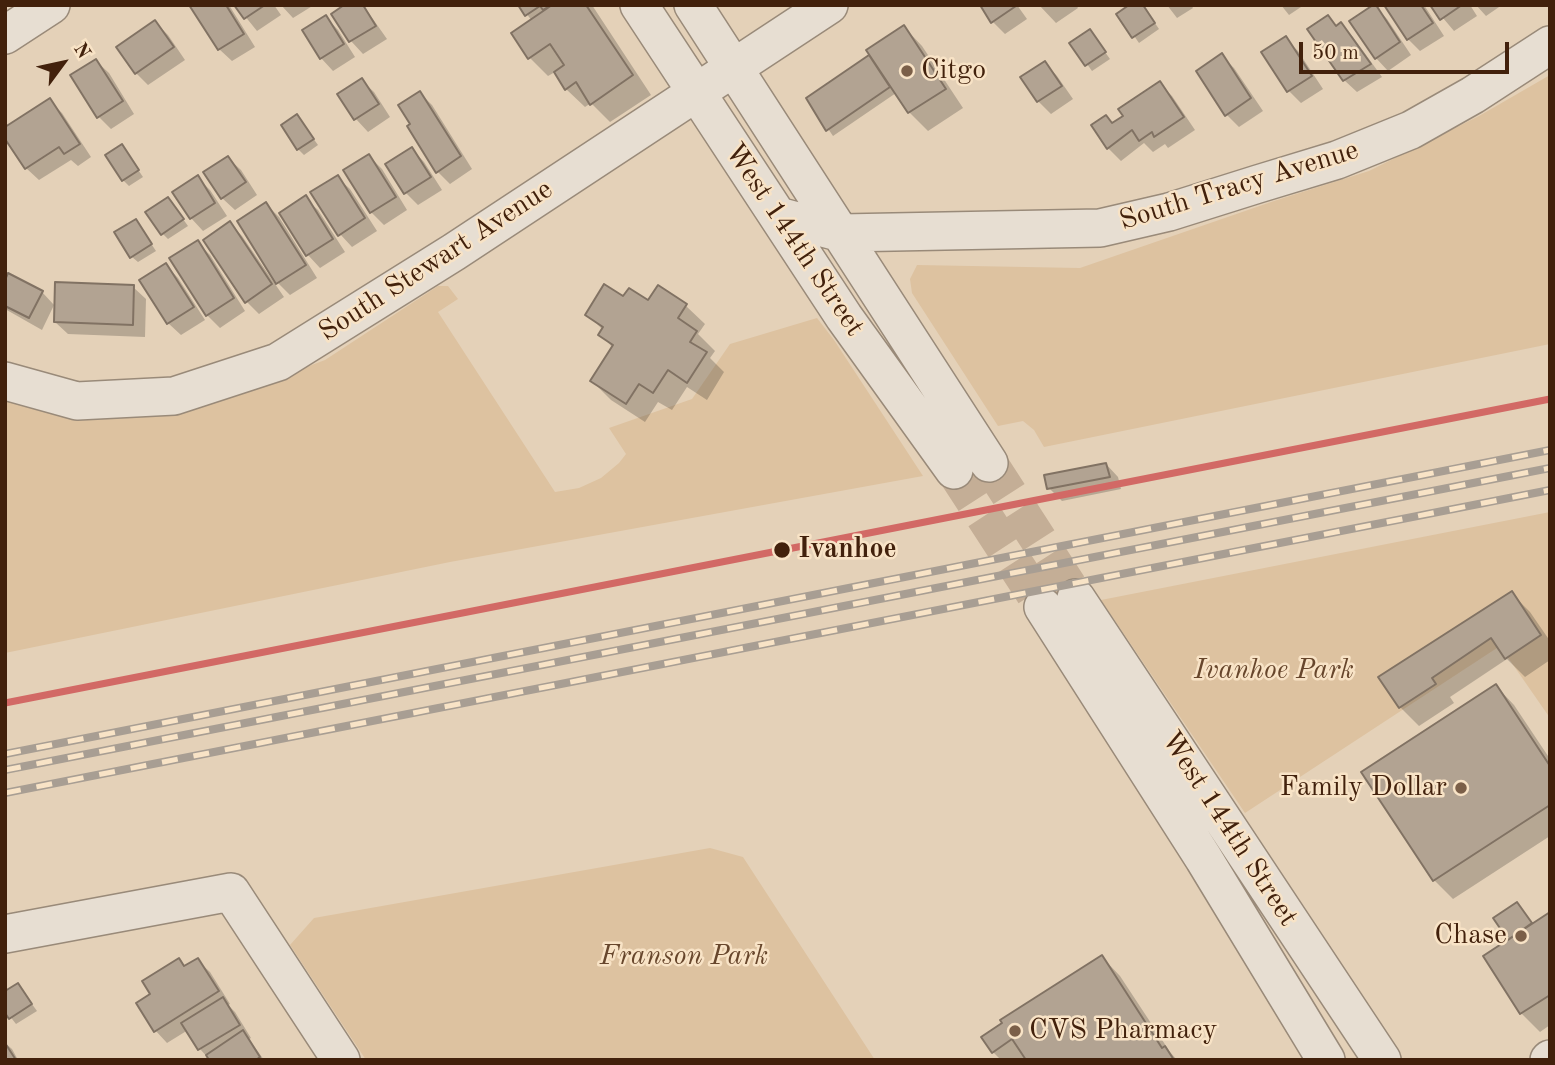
<!DOCTYPE html>
<style>
body{margin:0}
#map{position:relative;width:1555px;height:1065px;overflow:hidden;background:#e4d1b8;font-family:"Old Standard TT",serif}
canvas{display:block}
.frame{position:absolute;inset:0;border:7px solid #42210c;pointer-events:none}
.north{position:absolute;left:28px;top:28px;width:70px;height:70px;-webkit-text-stroke:5px #f8e3c6;paint-order:stroke;rotate:57deg;font-size:19px;font-weight:700;line-height:28px;text-align:center;color:#42210c}
.north::after{content:'';display:block;margin:auto;width:24px;height:32px;background:#42210c;clip-path:polygon(50% 0,100% 100%,50% 72%,0 100%)}
.scale{position:absolute;left:1299px;top:42px;width:210px;height:32px;box-sizing:border-box;border:4px solid #42210c;border-top:0;padding-left:9px;font-size:21px;line-height:24px;white-space:nowrap;color:#42210c;-webkit-text-stroke:5px #f8e3c6;paint-order:stroke}
</style>
<div id="map">
<canvas width="1555" height="1065"></canvas>
<div class="frame"></div>
<div class="north">N</div>
<div class="scale">50 m</div>
</div>
<script>
const g = document.querySelector('canvas').getContext('2d');
g.lineJoin = 'round';
function paint(path, color) { g.fillStyle = color; g.fill(path, 'evenodd'); }
const poly = rows => new Path2D(rows.map(r => 'M' + r).join(''));
function trace(path, color, width, dash) { g.strokeStyle = color; g.lineWidth = width; g.lineCap = dash ? 'butt' : 'round'; g.setLineDash(dash || []); g.stroke(path); }
function write(font, color, halo, rows, align = 'center') {
  g.font = font + ' "Old Standard TT",serif'; g.lineWidth = 5; g.setLineDash([]); g.textBaseline = 'middle'; g.strokeStyle = halo; g.fillStyle = color; for (const [text, x, y, turn = 0] of rows) {
    g.save(); g.translate(x, y); g.rotate((+turn || 0) * Math.PI / 180); g.textAlign = isNaN(turn) ? turn : align; if (halo) g.strokeText(text, 0, 0); g.fillText(text, 0, 0); g.restore();
  }
}
paint(poly([
 [1550,75,1550,344,1044,447,1034,430,1023,421,998,426,912,293,910,279,917,265,1080,268,1274,201,1369,171,1479,116],
 [438,286,448,286,458,299,438,312,555,492,579,488,601,478,619,463,626,454,609,428,692,399,730,344,817,318,834,340,923,476,450,562,5,653,5,398,95,414,196,409,325,360],
 [1550,512,1550,718,1500,646,1245,813,1101,600],
 [710,848,743,857,875,1060,366,1060,290,945,314,918]
]), '#ddc2a0');
paint(poly([
 [191,5,229,5,255,47,232,61,219,49],
 [236,5,274,5,281,15,257,31],
 [281,5,314,5,293,18],
 [363,5,387,39,363,54,351,41,333,14],
 [520,5,592,5,651,95,610,122,591,103,585,107,566,89,555,72,548,76,530,58,532,21],
 [982,5,1017,5,1027,19,1005,34,993,22],
 [1039,5,1076,5,1078,8,1056,23],
 [1167,5,1191,5,1193,8,1177,18],
 [1281,5,1304,5,1289,15],
 [1386,5,1424,5,1444,36,1420,51,1408,39],
 [1432,5,1470,5,1477,16,1454,31],
 [1476,5,1502,5,1486,16],
 [1375,6,1387,19,1411,55,1388,71,1376,58],
 [1144,7,1159,29,1139,43,1119,14],
 [326,17,338,30,355,57,333,71,321,58],
 [1328,17,1338,27,1341,24,1353,37,1382,77,1357,92,1344,80],
 [155,22,168,35,185,60,148,85,136,73],
 [904,27,922,46,963,108,928,131,909,112,896,93,833,136,808,99,869,57,874,62],
 [1090,31,1110,59,1092,71,1072,43],
 [1285,39,1298,51,1323,89,1301,103,1289,91],
 [1222,56,1234,68,1263,111,1239,127,1226,114],
 [96,61,109,73,134,114,111,129,99,117],
 [1045,63,1057,76,1073,99,1051,114,1038,101,1023,78],
 [361,80,374,92,390,117,368,132,356,119,339,95],
 [1159,83,1172,96,1195,130,1168,148,1165,144,1153,152,1144,143,1121,161,1108,148,1093,125,1106,117,1113,124,1125,117],
 [420,93,432,105,472,169,450,184,437,171],
 [50,101,62,113,91,157,78,166,71,160,39,180,26,168],
 [297,116,318,145,304,155,298,149],
 [122,146,143,177,129,186,123,180],
 [412,149,424,162,442,190,418,205,406,193],
 [369,156,382,169,407,210,384,225,371,212,346,171],
 [228,158,241,170,257,195,235,210,222,198],
 [197,177,210,190,227,216,203,231,191,218],
 [337,177,350,189,377,231,352,247,340,234],
 [305,198,318,210,345,252,320,268,308,255,281,214],
 [266,204,279,217,317,278,290,295,276,281],
 [173,205,188,226,168,239,163,234],
 [136,221,156,251,138,262,132,257],
 [230,223,242,236,284,297,259,314,247,302],
 [197,242,210,255,245,311,220,328,207,315],
 [166,265,178,278,205,320,181,335,168,323],
 [5,284,42,292,54,305,42,330,5,309],
 [133,287,146,299,145,337,68,334,55,322],
 [658,288,686,306,705,324,698,334,715,351,710,358,724,372,707,400,687,387,672,410,658,402,645,422,611,400,592,381,613,348,600,334,603,330,587,314,624,299,649,303],
 [1106,464,1118,477,1121,489,1062,501,1049,488],
 [1511,593,1530,612,1550,641,1550,660,1525,677,1507,659,1450,697,1454,703,1419,726,1400,707],
 [1496,686,1514,705,1550,759,1550,836,1453,899,1434,880,1364,772],
 [1517,904,1534,925,1550,915,1550,1025,1540,1032,1521,1013,1511,940],
 [1102,957,1120,976,1170,1052,1177,1060,1001,1060,993,1052],
 [179,960,186,967,197,960,210,972,230,1004,228,1005,235,1012,251,1038,249,1039,264,1060,210,1060,200,1049,188,1030,167,1043,155,1030,152,995],
 [18,985,37,1011,16,1024,5,1010],
 [5,1043,12,1049,18,1060,5,1060]
]), '#0003');
const building = poly([
 [189,5,226,5,244,34,218,50,189,5],
 [234,5,265,5,244,19,234,5],
 [344,5,363,5,376,26,349,42,331,14,344,5],
 [518,5,551,5,543,10,540,6,525,16,518,5],
 [552,5,586,5,633,75,590,105,576,82,565,90,554,72,564,65,550,44,528,59,511,33,552,5],
 [980,5,1015,5,1016,6,991,23,980,5],
 [1129,5,1143,5,1155,23,1132,38,1116,14,1129,5],
 [1373,5,1376,5,1400,42,1375,59,1349,21,1373,5],
 [1384,5,1421,5,1433,23,1407,40,1384,5],
 [1430,5,1462,5,1440,20,1430,5],
 [326,15,344,44,320,59,302,30,326,15],
 [1328,15,1336,26,1341,22,1371,64,1343,81,1307,29,1328,15],
 [155,20,174,47,135,74,116,47,155,20],
 [904,25,946,89,908,113,866,50,904,25],
 [1090,29,1106,52,1085,66,1069,43,1090,29],
 [1286,36,1312,76,1287,92,1261,52,1286,36],
 [1222,53,1251,98,1225,116,1196,71,1222,53],
 [869,55,890,87,826,131,806,98,869,55],
 [96,59,123,101,97,118,70,75,96,59],
 [1045,61,1062,86,1037,102,1020,77,1045,61],
 [362,78,379,104,354,120,337,94,362,78],
 [1160,81,1184,117,1154,137,1152,132,1139,141,1132,130,1107,149,1091,125,1106,115,1112,123,1123,116,1118,109,1160,81],
 [420,91,461,156,436,173,407,126,410,124,398,105,420,91],
 [50,98,80,144,64,154,59,147,25,169,5,139,5,127,50,98],
 [297,114,314,139,297,150,281,125,297,114],
 [122,144,139,170,122,181,105,155,122,144],
 [412,147,431,177,404,194,385,164,412,147],
 [369,154,396,197,370,213,343,170,369,154],
 [228,156,246,182,221,199,203,172,228,156],
 [198,175,215,203,190,219,172,192,198,175],
 [338,175,365,218,338,236,310,192,338,175],
 [306,195,333,239,306,256,279,213,306,195],
 [168,197,184,219,161,235,145,212,168,197],
 [266,202,306,265,276,284,237,221,266,202],
 [136,219,152,244,130,258,114,232,136,219],
 [230,221,272,284,245,303,203,240,230,221],
 [198,240,234,298,206,316,169,258,198,240],
 [166,263,194,307,167,324,139,280,166,263],
 [8,273,43,291,29,318,5,306,5,280,8,273],
 [55,282,134,285,133,325,54,322,55,282],
 [604,284,623,296,629,288,648,300,658,285,687,304,678,318,697,331,690,342,707,352,687,383,668,370,653,393,639,384,626,404,590,381,613,345,598,335,603,327,585,315,604,284],
 [1106,463,1110,477,1047,489,1044,475,1106,463],
 [1512,591,1541,635,1505,659,1491,638,1432,678,1436,684,1399,708,1378,677,1512,591],
 [1496,684,1550,766,1550,805,1433,881,1361,772,1496,684],
 [1517,902,1532,923,1508,940,1493,918,1517,902],
 [1550,912,1550,995,1520,1014,1483,956,1550,912],
 [1102,955,1162,1048,1165,1046,1174,1060,1026,1060,1012,1039,992,1053,981,1037,1002,1023,1000,1020,1102,955],
 [179,958,184,966,198,958,219,991,154,1032,136,1003,150,994,142,981,179,958],
 [18,983,32,1004,9,1019,5,1013,5,991,18,983],
 [223,997,240,1025,198,1050,181,1023,223,997],
 [243,1030,260,1057,256,1060,209,1060,206,1055,243,1030],
 [5,1043,16,1060,5,1060,5,1043]
]);
paint(building, '#b2a392');
trace(building, '#817263', 2);
trace(poly([
 [989,463,1076,598],
 [954,470,1043,607]
]), '#c4ae96', 37, [37, 18]);
const minor = poly([
 [639,5,844,317,954,470],
 [693,5,989,463],
 [5,35,51,5],
 [778,216,842,233,1100,228,1169,212,1258,184,1337,160,1411,130,1473,95,1550,45],
 [5,381,77,401,174,396,278,362,454,252,829,5],
 [1076,598,1382,1060],
 [1043,607,1204,859,1326,1060],
 [5,934,231,892,341,1060],
 [1549,1060,1550,1059]
]);
trace(minor, '#998a79', 40);
trace(minor, '#e7ded2', 37);
const rail = poly([
 [5,754,1550,450],
 [5,770,1550,468],
 [5,793,1550,490]
]);
trace(rail, '#a89e93', 8);
trace(rail, '#f8e3c6', 5, [16]);
trace(poly([
 [5,703,1550,399]
]), '#d26965', 7);
for (const [x, y, r, color] of [
 [907,71,7,"#7b5f48"],
 [782,550,9,"#42210c"],
 [1461,788,7,"#7b5f48"],
 [1521,936,7,"#7b5f48"],
 [1015,1031,7,"#7b5f48"]
]) { const dot = new Path2D(); dot.arc(x, y, r, 0, 2 * Math.PI); g.fillStyle = color; g.fill(dot); trace(dot, '#f8e3c6', 2.5); }
write('28px', '#42210c', '#f8e3c6', [
 ["Citgo",921,71],
 ["Family Dollar",1447,788,"right"],
 ["Chase",1507,936,"right"],
 ["CVS Pharmacy",1029,1031]
], 'left');
write('28px', '#42210c', '#f8e3c6', [
 ["South Tracy Avenue",1239,186,-17],
 ["West 144th Street",794,240,56],
 ["South Stewart Avenue",436,261,-33],
 ["West 144th Street",1229,829,57]
]);
write('bold 28px', '#42210c', '#f8e3c6', [
 ["Ivanhoe",798,550]
], 'left');
write('italic 28px', '#67462c', '#f8e3c6', [
 ["Ivanhoe Park",1274,671],
 ["Franson Park",684,957]
]);
</script>
